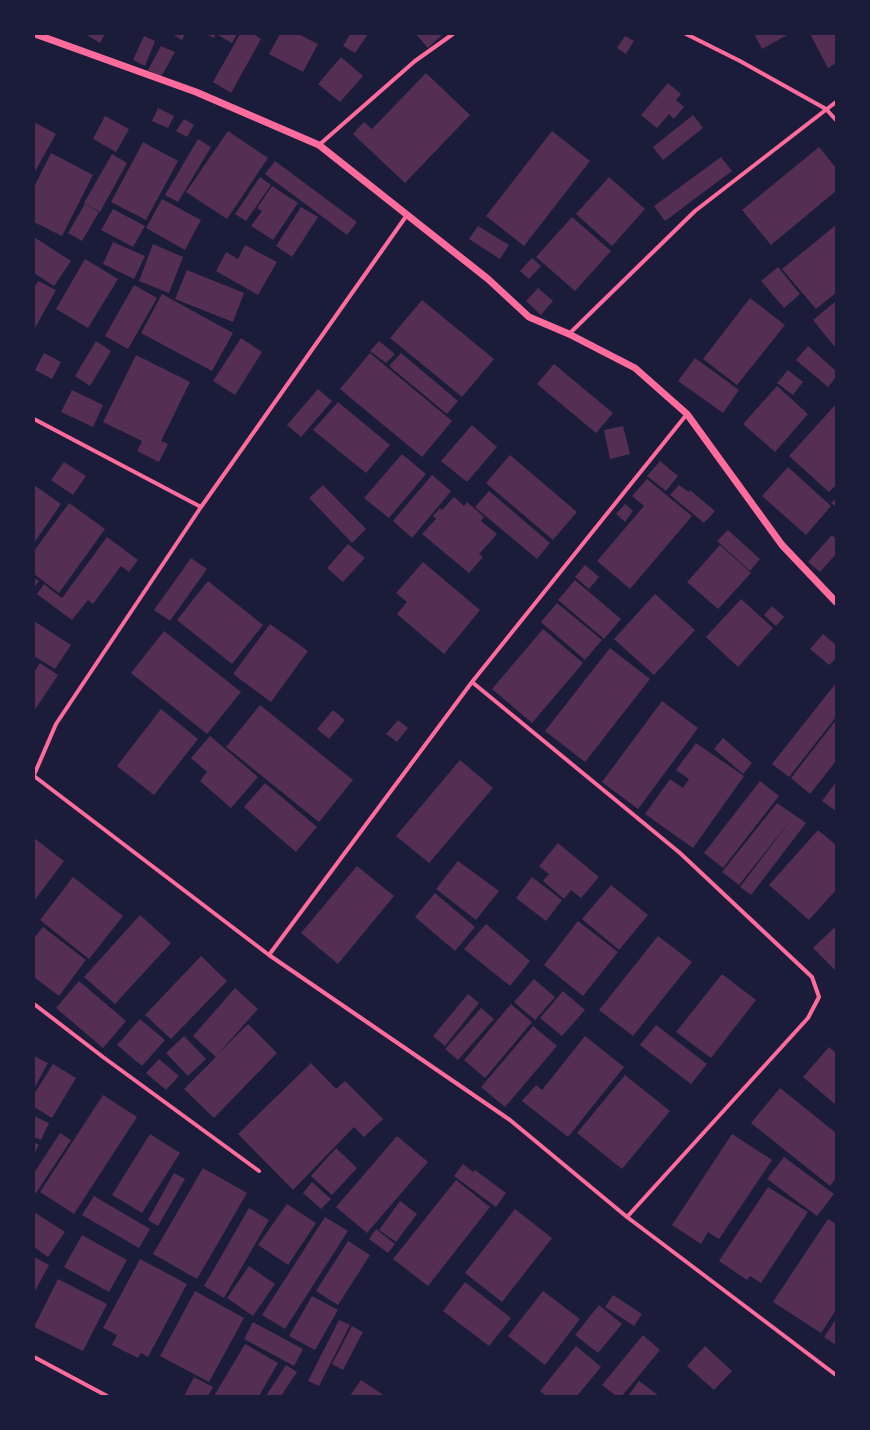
<!DOCTYPE html>
<style>
body{margin:0}
#map{position:relative;width:870px;height:1430px;overflow:hidden;background:#1b1b3a;font-family:Jost,sans-serif}
canvas{display:block}
.frame{position:absolute;inset:0;border:35px solid #1b1b3a;pointer-events:none}
</style>
<div id="map">
<canvas width="870" height="1430"></canvas>
<div class="frame"></div>
</div>
<script>
const g = document.querySelector('canvas').getContext('2d');
g.lineJoin = 'round';
function paint(path, color) { g.fillStyle = color; g.fill(path, 'evenodd'); }
const poly = rows => new Path2D(rows.map(r => 'M' + r).join(''));
function trace(path, color, width, dash) { g.strokeStyle = color; g.lineWidth = width; g.lineCap = dash ? 'butt' : 'round'; g.setLineDash(dash || []); g.stroke(path); }
paint(poly([
 [85,34,105,34,100,43],
 [172,34,185,34,182,40],
 [206,34,237,34,232,43,216,34,214,38],
 [240,34,253,34,261,39,231,93,213,82],
 [280,34,298,34,318,44,303,72,269,54],
 [350,34,368,34,355,53,343,46],
 [416,34,443,34,428,48],
 [754,34,789,34,762,49],
 [810,34,836,34,836,63,828,68],
 [144,36,155,41,145,66,133,60],
 [625,36,634,41,626,54,617,48],
 [161,46,175,52,161,77,148,70],
 [341,57,363,76,340,102,318,84],
 [426,73,470,115,405,183,353,134,364,122,372,129],
 [668,83,681,94,676,100,684,107,674,119,669,114,657,128,641,115],
 [158,108,174,116,168,128,152,121],
 [693,115,703,128,663,160,653,147],
 [105,116,129,129,116,152,93,139],
 [184,119,194,125,187,137,176,131],
 [34,122,56,134,34,173],
 [228,131,268,158,227,219,186,192],
 [552,131,590,161,524,246,486,216],
 [198,139,211,147,178,202,165,195],
 [143,142,178,161,146,220,111,202],
 [819,147,836,168,836,191,771,245,742,210],
 [51,153,93,175,62,236,34,222,34,187],
 [112,154,127,163,100,212,84,203],
 [721,157,732,171,665,221,654,206],
 [275,161,357,222,347,235,265,174],
 [260,177,271,185,246,221,235,214],
 [609,177,645,209,612,246,576,214],
 [272,186,298,203,273,240,251,226,262,211,257,208],
 [162,199,201,220,185,250,146,228],
 [85,204,99,212,82,241,68,233],
 [301,207,318,217,292,257,276,246],
 [113,209,145,226,133,247,101,230],
 [572,217,611,251,575,291,536,257],
 [836,225,836,293,816,309,782,269],
 [478,226,509,245,500,259,469,239],
 [34,237,71,261,54,286,34,273],
 [113,242,145,256,134,279,103,264],
 [153,244,183,257,169,293,139,281],
 [245,245,277,262,258,295,216,271,226,252,238,259],
 [532,258,541,266,529,279,520,271],
 [85,259,118,279,88,328,56,309],
 [778,267,800,294,784,308,761,281],
 [187,270,244,293,233,322,175,299],
 [38,281,56,290,34,330,34,288],
 [134,285,157,298,128,349,105,336],
 [538,288,553,301,541,315,526,301],
 [162,294,233,333,212,371,141,333],
 [750,298,785,325,737,385,703,359],
 [422,300,494,359,462,397,390,338],
 [836,301,836,345,834,346,813,320],
 [241,338,262,352,235,395,213,381],
 [96,341,111,351,90,386,75,376],
 [379,341,395,354,386,363,370,351],
 [808,346,836,371,836,377,828,387,796,360],
 [44,353,61,362,52,379,35,370],
 [370,353,452,421,422,457,340,389],
 [401,353,458,401,447,414,389,366],
 [136,355,190,382,161,441,168,444,159,462,137,451,142,441,103,422],
 [695,358,739,390,723,413,678,381],
 [554,364,613,413,596,433,537,384],
 [788,370,803,382,793,395,777,383],
 [777,386,808,414,775,452,743,424],
 [318,389,332,401,301,437,287,425],
 [72,390,103,405,93,427,61,412],
 [338,402,390,445,366,473,313,430],
 [836,404,836,485,829,492,789,456],
 [472,425,497,447,467,482,441,461],
 [623,426,630,454,610,459,604,430],
 [402,454,426,474,389,518,364,498],
 [510,455,577,512,553,540,486,483],
 [660,461,678,476,666,491,647,476],
 [64,462,86,476,73,495,51,480],
 [788,467,831,506,806,535,762,496],
 [432,475,451,491,412,538,393,521],
 [647,479,692,516,630,589,597,561,644,506,632,496],
 [34,485,61,504,34,543],
 [323,485,366,529,352,543,309,498],
 [679,485,689,492,690,490,715,511,704,523,670,495],
 [489,491,550,543,537,559,475,507],
 [454,497,464,506,467,502,484,517,481,521,497,534,479,554,483,557,469,573,422,534,436,519,433,516,440,508,442,510],
 [836,498,836,507,831,503],
 [69,503,105,529,59,593,34,574,34,551],
 [625,504,633,511,625,522,616,514],
 [728,530,760,559,750,571,717,541],
 [832,535,836,539,836,554,820,572,808,562],
 [107,537,138,560,129,572,121,566,93,604,88,600,72,620,37,594,44,584,62,598],
 [348,544,365,558,343,582,327,568],
 [720,545,751,573,718,609,687,582],
 [191,558,207,569,170,621,154,610],
 [423,562,480,610,444,654,397,614,407,602,396,593],
 [585,565,599,577,589,589,575,577],
 [34,578,39,581,34,588],
 [575,580,621,619,604,639,558,600],
 [208,581,263,625,232,664,177,620],
 [655,594,695,630,654,675,614,639],
 [741,599,773,628,738,667,706,637],
 [557,603,602,640,585,660,541,622],
 [772,606,784,617,776,626,764,615],
 [34,621,71,645,55,669,34,656],
 [270,624,308,651,271,702,233,674],
 [543,629,583,663,532,723,492,689],
 [164,631,241,692,207,734,131,673],
 [823,634,836,645,836,658,829,665,810,649],
 [610,648,650,679,585,762,545,731],
 [40,663,58,675,34,711,34,672],
 [836,683,836,717,789,777,772,764],
 [662,701,698,728,638,809,602,782],
 [260,705,353,780,319,822,226,747],
 [161,709,198,739,154,795,117,766],
 [333,710,345,720,329,739,317,729],
 [398,720,408,728,397,742,386,734],
 [836,720,836,761,810,794,791,778],
 [210,736,258,777,231,808,200,781,207,772,191,758],
 [723,738,752,763,743,774,714,749],
 [696,743,744,776,693,848,645,814,670,779,683,788,689,779,676,770],
 [460,760,493,788,429,863,396,836],
 [760,781,779,796,723,868,704,853],
 [836,782,836,811,822,801],
 [265,783,317,827,296,852,244,807],
 [777,803,806,823,751,895,740,887,793,817,739,885,722,872],
 [818,830,836,845,836,890,809,920,769,885],
 [34,838,64,861,34,901],
 [558,843,599,877,581,898,571,890,564,899,543,881,549,874,539,866],
 [458,861,499,891,476,920,436,889],
 [357,866,394,896,338,964,301,933],
 [73,877,123,916,89,959,40,920],
 [532,877,562,900,546,921,516,898],
 [611,885,648,915,619,950,582,919],
 [435,893,475,927,455,951,415,917],
 [140,915,171,943,115,1004,84,977],
 [578,921,618,952,583,996,544,965],
 [486,924,530,961,510,986,464,949],
 [836,926,836,971,813,948],
 [43,927,86,960,59,996,34,977,34,938],
 [658,936,692,962,633,1036,599,1010],
 [201,956,227,981,171,1039,145,1015],
 [722,974,756,1000,711,1058,676,1032],
 [534,979,555,997,535,1020,514,1002],
 [79,981,126,1021,103,1048,56,1008],
 [235,988,258,1009,217,1055,248,1024,277,1053,214,1118,184,1089,216,1057,193,1036],
 [563,991,585,1010,562,1036,540,1018],
 [468,994,479,1003,445,1046,433,1036],
 [511,1004,532,1022,485,1078,464,1060],
 [481,1008,494,1019,458,1060,445,1049],
 [140,1019,165,1040,142,1066,117,1045],
 [656,1025,707,1064,691,1084,640,1045],
 [533,1026,557,1046,505,1107,481,1087],
 [184,1036,206,1059,188,1076,166,1053],
 [585,1036,624,1067,568,1137,522,1101,536,1085,542,1090],
 [829,1047,836,1053,836,1105,803,1077],
 [34,1056,48,1063,34,1089],
 [159,1059,179,1076,166,1090,146,1073],
 [311,1063,336,1089,345,1081,383,1119,364,1137,354,1127,293,1190,238,1134],
 [53,1064,76,1078,52,1118,34,1107,34,1094],
 [625,1075,670,1111,622,1169,577,1133],
 [780,1088,836,1133,836,1178,830,1186,751,1123],
 [103,1095,137,1117,74,1214,40,1192],
 [34,1116,49,1123,41,1140,34,1137],
 [60,1133,71,1140,36,1193,34,1192,34,1173],
 [150,1134,180,1153,142,1213,112,1195],
 [732,1134,772,1160,719,1239,708,1232,701,1244,672,1225],
 [397,1136,428,1162,367,1233,336,1207],
 [34,1142,39,1145,34,1154],
 [336,1148,357,1168,332,1195,311,1176],
 [784,1157,834,1194,817,1216,767,1179],
 [463,1164,473,1172,475,1170,506,1193,496,1207,454,1176],
 [203,1168,247,1193,197,1279,153,1254],
 [174,1173,185,1179,158,1226,148,1220],
 [456,1180,490,1207,428,1286,393,1259],
 [312,1182,331,1199,321,1209,303,1193],
 [768,1187,808,1212,761,1283,750,1276,747,1280,719,1261],
 [94,1196,150,1229,139,1248,82,1215],
 [400,1201,417,1214,396,1242,379,1230],
 [287,1204,316,1223,288,1265,258,1245],
 [249,1208,269,1220,224,1298,204,1286],
 [515,1209,552,1238,502,1302,465,1273],
 [34,1212,65,1232,48,1257,34,1247],
 [325,1217,348,1231,285,1329,262,1315],
 [828,1219,836,1224,836,1310,821,1333,773,1302],
 [376,1229,395,1244,388,1253,369,1239],
 [82,1235,127,1260,109,1292,64,1267],
 [348,1241,370,1255,338,1305,316,1291],
 [34,1257,49,1265,34,1293],
 [140,1259,187,1284,148,1357,141,1353,138,1358,112,1345,117,1335,103,1328],
 [249,1266,275,1284,253,1316,227,1298],
 [58,1279,107,1304,83,1351,34,1327],
 [465,1282,511,1318,489,1346,443,1311],
 [195,1291,244,1318,209,1382,160,1356],
 [543,1291,580,1319,545,1365,508,1336],
 [613,1295,642,1314,634,1326,605,1307],
 [312,1296,338,1310,315,1350,289,1336],
 [599,1305,622,1324,598,1353,575,1335],
 [836,1319,836,1345,824,1337],
 [339,1320,350,1325,319,1386,308,1381],
 [253,1322,303,1349,294,1366,244,1339],
 [352,1326,363,1332,343,1370,332,1364],
 [643,1335,660,1350,622,1396,616,1396,602,1385],
 [245,1344,278,1363,259,1396,214,1396],
 [576,1346,601,1367,577,1396,546,1396,540,1391],
 [705,1346,732,1371,714,1390,687,1366],
 [286,1365,297,1372,281,1396,266,1396],
 [194,1377,213,1387,208,1396,184,1396],
 [361,1380,385,1396,350,1396],
 [639,1381,659,1396,628,1396]
]), '#542f53');
trace(poly([
 [686,34,740,61,826,109,836,120],
 [319,145,415,61,453,34],
 [569,334,695,211,836,102],
 [34,419,201,507],
 [472,682,680,853,812,977,819,997,808,1018,627,1217],
 [34,775,56,724,201,507,407,215],
 [34,776,269,955,510,1120,627,1217,836,1375],
 [269,955,472,682,687,414],
 [34,1004,103,1057,259,1171],
 [34,1357,107,1396]
]), '#ff6b9d', 4);
trace(poly([
 [35,34,196,92,319,145,488,279,529,317,569,334,635,368,687,414,782,545,836,602]
]), '#ff6b9d', 7);
</script>
